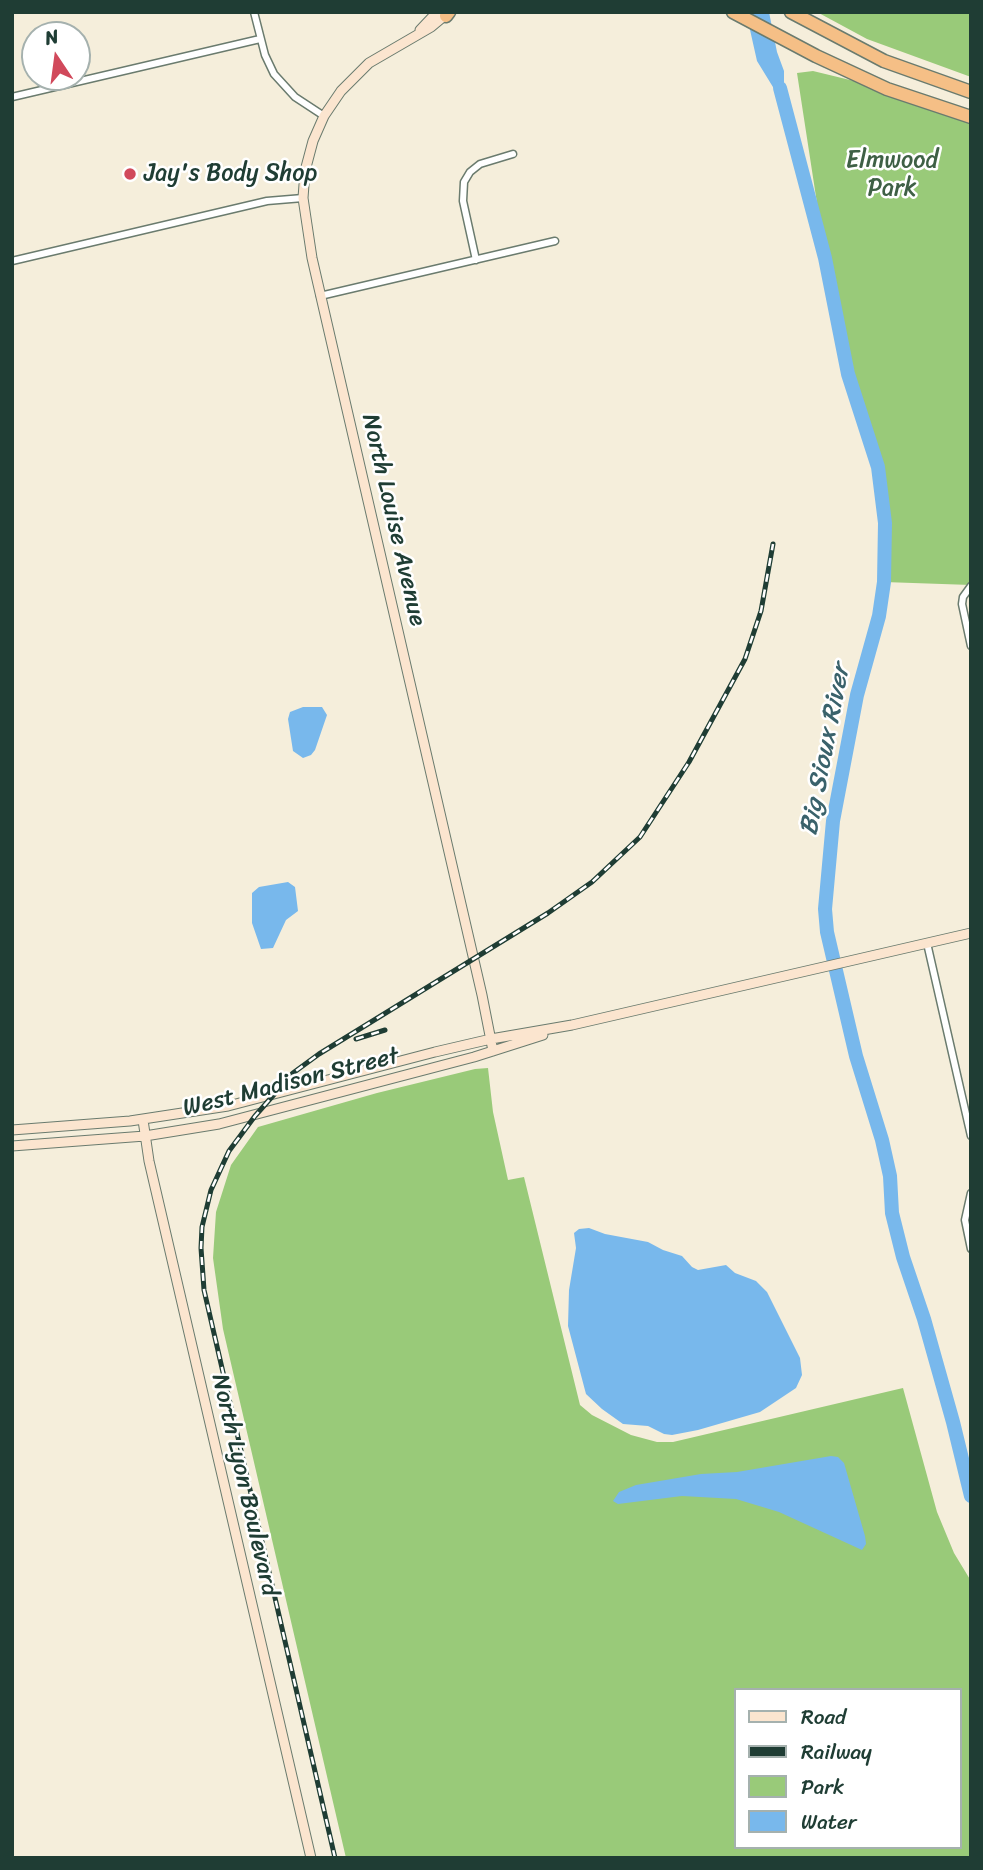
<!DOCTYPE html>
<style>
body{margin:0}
#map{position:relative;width:983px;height:1870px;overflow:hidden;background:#f5eedb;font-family:Sriracha,sans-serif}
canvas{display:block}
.frame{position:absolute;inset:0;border:14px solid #1f3d34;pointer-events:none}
.legend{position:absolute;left:734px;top:1688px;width:228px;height:161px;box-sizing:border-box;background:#fff;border:2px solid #a5b1ae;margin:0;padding:9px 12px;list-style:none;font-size:21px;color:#1f3d34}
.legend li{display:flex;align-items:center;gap:14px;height:35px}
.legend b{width:35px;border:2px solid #a5b1ae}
.north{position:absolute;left:21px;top:21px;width:70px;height:70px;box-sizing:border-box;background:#fff;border:2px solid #a5b1ae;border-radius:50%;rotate:347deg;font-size:19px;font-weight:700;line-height:28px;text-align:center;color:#1f3d34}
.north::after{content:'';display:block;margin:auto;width:24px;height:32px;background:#d1495b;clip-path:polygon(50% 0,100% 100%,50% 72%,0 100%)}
</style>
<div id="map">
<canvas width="983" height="1870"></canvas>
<div class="frame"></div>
<ul class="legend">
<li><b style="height:9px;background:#fbe5cf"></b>Road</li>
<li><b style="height:9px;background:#1f3d34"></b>Railway</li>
<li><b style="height:19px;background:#99ca79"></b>Park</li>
<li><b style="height:19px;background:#78b8ec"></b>Water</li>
</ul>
<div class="north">N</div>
</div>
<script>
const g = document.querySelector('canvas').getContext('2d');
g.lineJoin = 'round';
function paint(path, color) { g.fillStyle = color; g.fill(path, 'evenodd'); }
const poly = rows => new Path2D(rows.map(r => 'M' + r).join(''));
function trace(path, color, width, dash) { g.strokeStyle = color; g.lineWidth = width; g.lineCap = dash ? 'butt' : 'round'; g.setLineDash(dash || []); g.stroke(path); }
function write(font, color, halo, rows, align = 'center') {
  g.font = font + ' Sriracha,sans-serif'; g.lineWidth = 5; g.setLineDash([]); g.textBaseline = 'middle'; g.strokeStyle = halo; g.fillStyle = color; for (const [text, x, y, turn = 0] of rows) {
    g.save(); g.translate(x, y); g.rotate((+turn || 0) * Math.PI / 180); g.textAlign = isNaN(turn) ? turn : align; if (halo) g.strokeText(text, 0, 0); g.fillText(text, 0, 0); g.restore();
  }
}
paint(poly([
 [817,12,971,12,971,77,867,39],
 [813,71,887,89,971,116,971,585,884,582,885,523,883,495,878,467,848,374,832,301,797,73],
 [488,1068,493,1112,508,1180,524,1177,580,1405,592,1415,631,1435,657,1442,673,1442,903,1388,937,1512,954,1553,971,1581,971,1858,346,1858,223,1329,213,1258,216,1212,231,1165,258,1127,377,1093,475,1069],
 [736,1690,960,1690,960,1847,736,1847]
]), '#99ca79');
paint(poly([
 [746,12,769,12,777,52,784,71,784,105,757,61],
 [303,707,322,707,327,715,315,750,311,755,303,758,293,751,288,719,290,712],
 [288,882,295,887,298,911,286,920,273,948,261,949,252,923,252,893,259,887],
 [589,1228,605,1234,648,1242,663,1250,682,1256,692,1267,698,1270,726,1265,735,1273,756,1281,767,1292,800,1358,802,1375,796,1388,760,1412,698,1430,672,1435,664,1434,648,1426,623,1424,602,1409,586,1394,568,1326,569,1290,576,1248,574,1233,579,1229],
 [831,1456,838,1457,844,1463,865,1536,866,1544,862,1550,779,1512,736,1499,682,1496,618,1504,613,1501,619,1492,636,1485,701,1474,737,1472]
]), '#78b8ec');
trace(poly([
 [780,88,825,258,848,374,878,467,885,523,884,582,879,616,857,695,833,821,825,909,827,932,856,1056,882,1140,890,1176,892,1213,903,1257,924,1319,953,1422,971,1496]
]), '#78b8ec', 14);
const street = poly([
 [254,12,265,55,274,74,295,97,324,116],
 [12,97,260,39],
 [476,260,463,201,464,182,470,172,480,164,513,154],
 [12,261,267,201,303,198],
 [320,296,555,241],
 [971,586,963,597,962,604,971,646],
 [927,943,971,1136],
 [971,1193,965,1220,971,1249]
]);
const secondary = poly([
 [449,12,431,27,369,63,341,91,324,116,313,141,305,171,303,198,312,258,482,995,493,1051],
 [420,30,437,12],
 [143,1120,149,1161,311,1858],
 [12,1130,130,1121,228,1106,435,1052,491,1039,572,1025,971,933],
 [12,1146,145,1136,219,1124,474,1057,543,1035]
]);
const highway = poly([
 [733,12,816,56,887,89,971,117],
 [791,12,884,61,971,92],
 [446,16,449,12]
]);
trace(street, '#6a7b6e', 9);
trace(secondary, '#6a7b6e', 11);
trace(highway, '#6a7b6e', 15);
trace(street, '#fff', 6);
trace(secondary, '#fbe5cf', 9);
trace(highway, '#f5bf86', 12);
const rail = poly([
 [356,1039,385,1030],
 [335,1858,204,1290,201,1248,202,1227,211,1190,229,1151,255,1116,293,1073,319,1054,548,913,592,882,640,837,689,762,745,659,761,611,773,544]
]);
trace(rail, '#1f3d34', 5);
trace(rail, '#fff', 2.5, [8]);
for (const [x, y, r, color] of [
 [130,174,7,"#d1495b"]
]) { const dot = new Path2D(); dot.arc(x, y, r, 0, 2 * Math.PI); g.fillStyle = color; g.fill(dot); trace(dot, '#fff', 2.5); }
write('24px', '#3e6045', '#fff', [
 ["Elmwood",892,161],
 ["Park",892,189]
]);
write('24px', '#1f3d34', '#fff', [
 ["Jay's Body Shop",144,174]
], 'left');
write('24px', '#1f3d34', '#fff', [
 ["North Louise Avenue",393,520,77],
 ["West Madison Street",291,1083,-14],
 ["North Lyon Boulevard",244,1485,77]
]);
write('italic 26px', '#3a626b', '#fff', [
 ["Big Sioux River",826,750,-79]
]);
</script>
